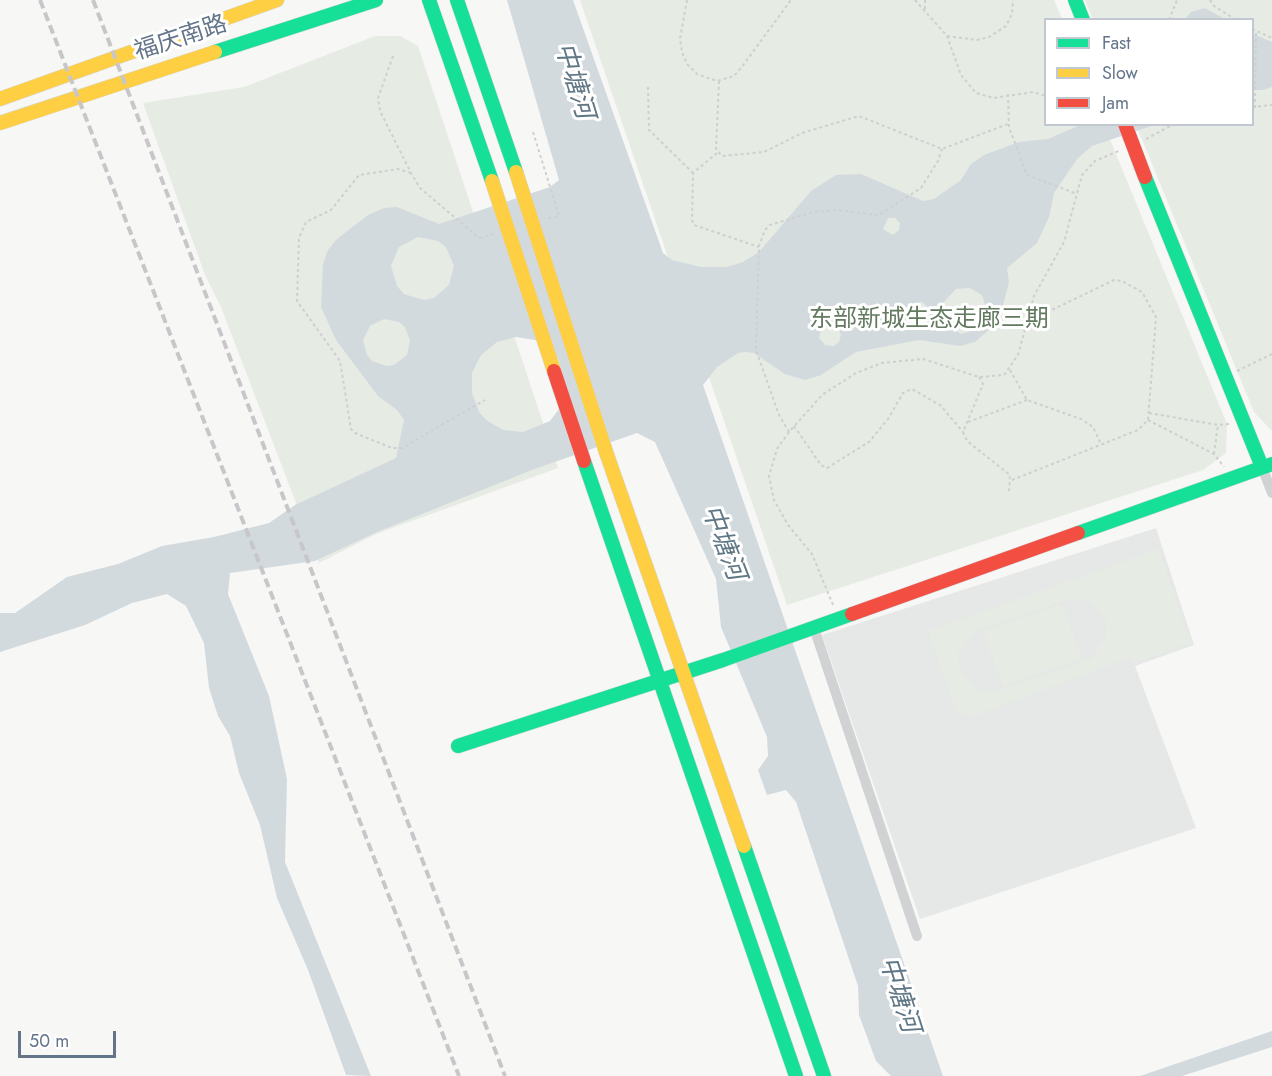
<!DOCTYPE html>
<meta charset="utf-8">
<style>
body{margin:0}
#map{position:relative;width:1272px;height:1076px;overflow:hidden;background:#f7f7f6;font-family:Jost,sans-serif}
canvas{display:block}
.legend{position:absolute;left:1044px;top:18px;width:210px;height:108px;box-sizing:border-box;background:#fff;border:2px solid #c1c8d0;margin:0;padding:8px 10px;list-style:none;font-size:18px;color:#647589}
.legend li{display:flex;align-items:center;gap:12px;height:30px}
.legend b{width:30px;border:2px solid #c1c8d0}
.scale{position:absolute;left:18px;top:1031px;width:98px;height:27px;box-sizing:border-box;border:3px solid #647589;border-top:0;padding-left:8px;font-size:18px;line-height:21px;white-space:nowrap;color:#647589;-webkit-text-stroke:4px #fff;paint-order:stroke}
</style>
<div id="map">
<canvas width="1272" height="1076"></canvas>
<ul class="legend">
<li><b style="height:8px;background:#16e098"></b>Fast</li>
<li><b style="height:8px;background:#ffcf43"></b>Slow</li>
<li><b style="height:8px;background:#f24e42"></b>Jam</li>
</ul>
<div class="scale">50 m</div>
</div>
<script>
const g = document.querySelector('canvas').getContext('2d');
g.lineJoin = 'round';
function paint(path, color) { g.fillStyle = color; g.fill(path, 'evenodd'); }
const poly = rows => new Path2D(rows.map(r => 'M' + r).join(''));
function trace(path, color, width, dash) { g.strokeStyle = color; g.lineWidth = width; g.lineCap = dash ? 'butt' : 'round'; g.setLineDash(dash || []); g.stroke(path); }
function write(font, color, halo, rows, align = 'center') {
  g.font = font + ' Jost,"Noto Sans SC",sans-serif'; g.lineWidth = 6; g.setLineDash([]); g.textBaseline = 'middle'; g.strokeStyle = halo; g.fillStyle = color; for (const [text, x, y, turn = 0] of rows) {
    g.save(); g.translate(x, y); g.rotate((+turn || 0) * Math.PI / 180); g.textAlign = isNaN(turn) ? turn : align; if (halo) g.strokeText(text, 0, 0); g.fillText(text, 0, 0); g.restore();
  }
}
paint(poly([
 [1156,528,1194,645,1135,666,1196,828,920,919,822,635]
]), '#e6e7e7');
paint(poly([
 [580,0,1054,0,1062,19,1046,20,1046,124,1104,125,1227,424,1226,453,1203,470,787,605],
 [1085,0,1272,0,1272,431,1254,412,1136,125,1252,124,1252,20,1093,19],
 [375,36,400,36,418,46,558,468,376,534,319,563,221,307,205,275,143,103,244,87],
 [1159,549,1191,643,1134,663,1132,657,980,714,969,716,956,710,928,631],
 [1069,599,1088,601,1104,616,1106,626,1105,639,1092,658,990,693,976,689,962,675,958,663,959,652,966,640,976,631],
 [1062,603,1082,659,1003,686,983,631]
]), '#e6ebe4');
paint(poly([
 [507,0,573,0,663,253,672,260,701,267,727,267,743,262,759,252,811,191,836,175,861,174,923,201,934,199,961,180,971,164,984,155,1019,142,1048,139,1080,125,1154,125,1092,146,1077,159,1054,193,1049,217,1037,243,1007,268,1009,282,999,321,975,342,960,346,919,340,856,352,821,375,805,380,785,374,754,353,745,352,738,353,717,367,703,385,943,1076,891,1076,876,1061,859,1015,858,986,796,802,786,790,767,795,758,770,768,756,767,737,721,627,716,579,655,442,637,433,532,470,377,532,315,561,230,573,228,594,269,696,287,779,285,862,371,1076,346,1075,308,970,277,898,260,825,239,773,230,736,218,716,209,688,204,643,186,606,167,594,132,603,85,625,0,652,0,613,15,613,67,577,118,564,162,546,214,537,269,523,295,505,396,458,404,420,397,410,378,396,336,340,321,307,323,264,328,250,337,239,368,215,384,208,397,207,439,224,550,187,559,180],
 [888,218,895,218,900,223,899,230,893,235,883,229],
 [418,237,438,241,446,247,454,266,449,285,434,298,424,300,404,294,397,286,391,266,399,247],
 [970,288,982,295,988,313,979,329,961,334,945,323,942,304,956,289],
 [922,302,929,308,931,317,919,325,912,322,908,311,913,304],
 [384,319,399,322,405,327,410,341,407,355,394,365,387,366,372,361,367,355,363,340,370,326],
 [829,325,838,327,841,335,839,342,834,346,825,345,819,338,821,329],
 [516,337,535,340,558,358,566,386,562,405,550,421,523,432,503,430,486,420,479,412,472,393,472,373,481,355,497,342],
 [1205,8,1225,19,1185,19,1191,12],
 [1253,34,1272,42,1272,87,1263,90,1253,90],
 [1272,1031,1272,1047,1182,1076,1140,1076]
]), '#d3dade');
const fast = poly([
 [429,0,492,181],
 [457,0,516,172],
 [1075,0,1083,20],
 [215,52,376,0],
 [1145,177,1262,467],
 [584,461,796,1076],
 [1078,533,1272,464],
 [458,746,723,660,852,614],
 [744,846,824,1076]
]);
const slow = poly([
 [0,99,277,0],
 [0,123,215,52],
 [606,452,744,846]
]);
const jam = poly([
 [852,614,1078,533]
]);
trace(fast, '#d3d5d7', 15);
trace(slow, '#d3d5d7', 15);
trace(jam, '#d3d5d7', 15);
trace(poly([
 [687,0,680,39,682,52,687,64,697,74,717,81,734,76,741,68,791,0],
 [915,0,947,36,961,75,976,93,994,98,1033,92,1046,96],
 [925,0,925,10],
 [1210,0,1214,6,1236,20],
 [1169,20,1177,0],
 [1252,29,1272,38],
 [947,36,977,40,989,37,1006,26,1012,14,1013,0],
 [393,56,378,98,380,111,411,173,420,188,479,238,494,234],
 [719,81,716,149,722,156,764,152,802,133,859,116,942,149,1008,124],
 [648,87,649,130,693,173],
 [1008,94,1009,127,1027,175,1077,194],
 [1252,107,1272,105],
 [1255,108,1256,31],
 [533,132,559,216,545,219],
 [1146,139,1174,124],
 [717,153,693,173,692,220,694,225,759,247],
 [411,173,398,169,359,175,331,210,306,222,299,238,297,301,340,361,351,429,355,433,392,448,402,448,485,400],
 [1010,370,1027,400,1081,419,1093,427,1101,444],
 [1237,371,1272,354],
 [979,377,983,384,963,432,967,441,1010,475,1009,492],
 [1149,413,1218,425,1229,424],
 [1148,420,1214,454,1224,467],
 [968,422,1027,400],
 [794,426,821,465,827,468,869,442,888,419,903,393,912,389,940,405,963,432],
 [789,432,779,415,756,350,759,246,765,230,770,225,813,212,837,210,879,215,921,188,938,161,942,149],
 [1214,454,1218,425],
 [1012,480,1138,430,1148,420,1156,317,1142,292,1122,281,1114,280,1027,322],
 [833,605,812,554,788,525,774,500,769,476,777,449,789,432,822,395,856,373,882,363,923,359,979,377,1004,375,1018,355,1034,296,1064,242,1082,175,1095,161,1121,150]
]), '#cecfd0', 2, [3, 3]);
trace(poly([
 [1262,467,1272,493],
 [814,628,917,936]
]), '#d1d2d3', 10);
trace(fast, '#16e098', 14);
trace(slow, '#ffcf43', 14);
trace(jam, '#f24e42', 14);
trace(poly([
 [40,0,459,1076],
 [93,0,505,1076]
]), '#c7c7c9', 4, [9, 4.5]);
const slowBridge = poly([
 [516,172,606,452],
 [492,181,554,371]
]);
const jamBridge = poly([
 [1125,124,1145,177],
 [554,371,584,461]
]);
trace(slowBridge, '#d3d5d7', 15, []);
trace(jamBridge, '#d3d5d7', 15, []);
trace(slowBridge, '#ffcf43', 14);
trace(jamBridge, '#f24e42', 14);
write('24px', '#647589', '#fff', [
 ["福庆南路",181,39,-18]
]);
write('24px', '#637a60', '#fff', [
 ["东部新城生态走廊三期",929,320]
]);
write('italic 26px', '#607785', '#fff', [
 ["中塘河",573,81,73],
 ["中塘河",722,543,69],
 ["中塘河",898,995,72]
]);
</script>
